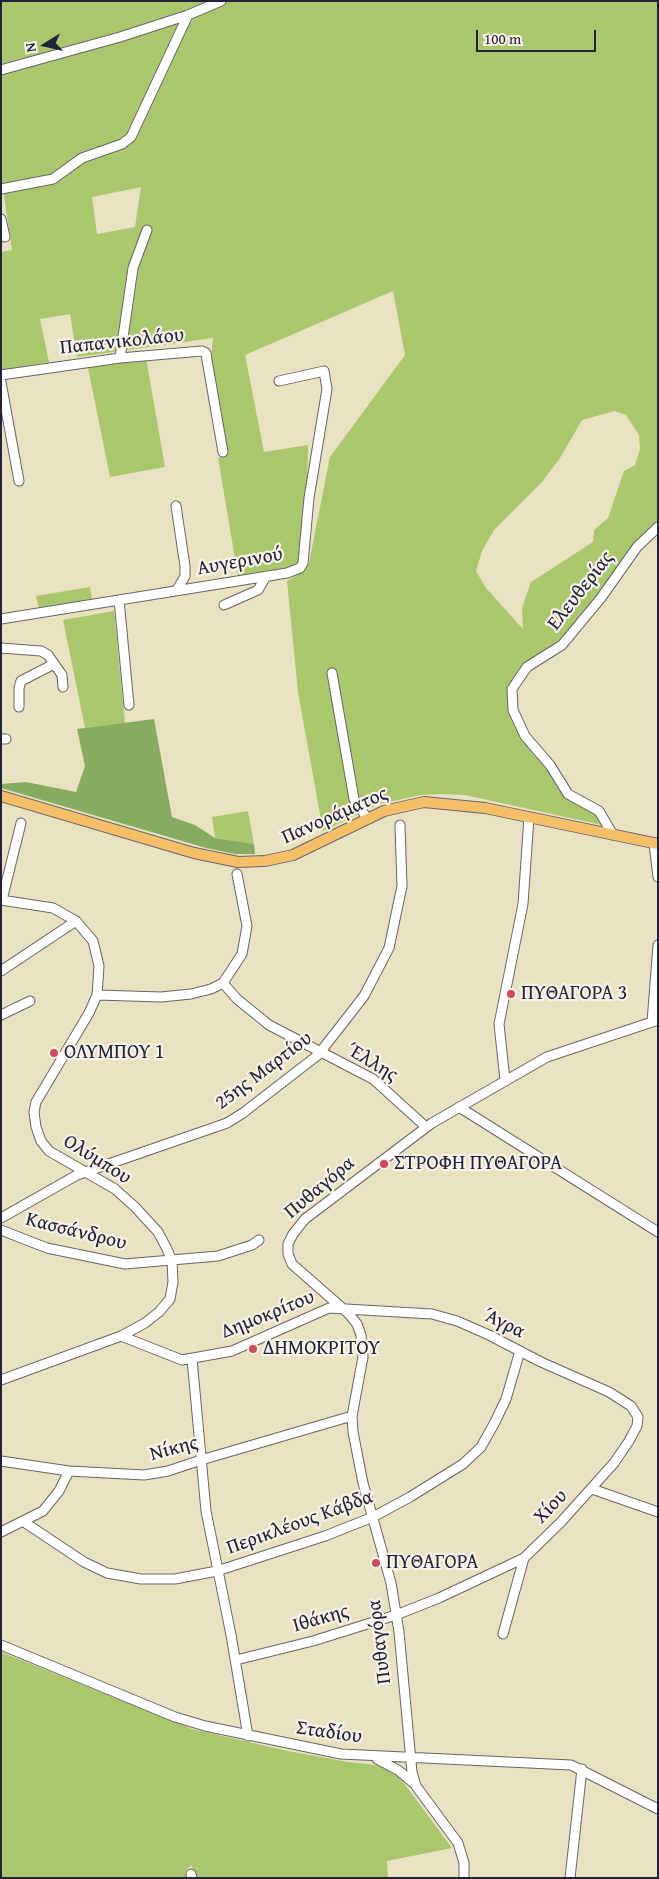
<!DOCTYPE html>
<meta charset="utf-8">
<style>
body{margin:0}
#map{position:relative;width:659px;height:1879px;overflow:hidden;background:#e9e2c1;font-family:"Gentium Book Plus",serif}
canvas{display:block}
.frame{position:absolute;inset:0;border:2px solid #22223b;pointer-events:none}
.north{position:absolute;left:20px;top:20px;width:50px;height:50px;-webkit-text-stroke:4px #f7f3e8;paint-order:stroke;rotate:260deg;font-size:14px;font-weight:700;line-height:20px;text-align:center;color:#22223b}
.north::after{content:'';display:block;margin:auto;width:18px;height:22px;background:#22223b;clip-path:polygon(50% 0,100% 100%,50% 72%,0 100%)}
.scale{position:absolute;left:476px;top:30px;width:120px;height:22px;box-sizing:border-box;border:2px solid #22223b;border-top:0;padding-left:6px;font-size:15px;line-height:18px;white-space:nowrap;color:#22223b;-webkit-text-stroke:4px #f7f3e8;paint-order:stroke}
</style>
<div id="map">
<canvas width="659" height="1879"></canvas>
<div class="frame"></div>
<div class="north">N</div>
<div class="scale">100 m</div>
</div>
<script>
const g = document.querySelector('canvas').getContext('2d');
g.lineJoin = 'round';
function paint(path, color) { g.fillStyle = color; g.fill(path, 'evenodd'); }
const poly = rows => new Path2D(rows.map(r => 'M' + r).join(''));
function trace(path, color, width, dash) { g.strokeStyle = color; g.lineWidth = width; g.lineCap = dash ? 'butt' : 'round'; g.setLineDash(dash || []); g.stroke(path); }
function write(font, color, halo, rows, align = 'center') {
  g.font = font + ' "Gentium Book Plus",serif'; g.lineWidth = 4.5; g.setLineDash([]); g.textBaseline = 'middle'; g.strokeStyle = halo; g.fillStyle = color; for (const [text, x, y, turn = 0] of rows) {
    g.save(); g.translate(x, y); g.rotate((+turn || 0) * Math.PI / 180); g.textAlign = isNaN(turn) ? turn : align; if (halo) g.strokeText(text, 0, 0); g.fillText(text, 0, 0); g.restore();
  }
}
paint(poly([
 [1,1,658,1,658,525,562,640,512,688,512,711,538,755,560,786,599,816,602,825,465,795,441,794,421,795,379,804,323,831,298,692,287,581,302,572,309,563,330,457,405,355,393,291,245,355,264,452,308,445,307,493,303,564,287,571,238,576,218,458,227,456,211,359,213,338,77,357,70,314,40,319,49,362,1,371,1,252,12,250,1,175],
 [141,187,135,227,97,234,92,197],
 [615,411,626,415,639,435,640,449,635,465,624,471,608,518,594,530,593,542,531,582,522,608,523,629,486,588,476,571,482,551,494,530,542,482,560,458,582,420],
 [146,358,165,467,110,477,87,363],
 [90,587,92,600,39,609,36,596],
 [114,611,125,723,85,728,63,620],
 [248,811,254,844,215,838,212,817],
 [1,1652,192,1729,288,1751,348,1762,386,1766,397,1774,452,1848,387,1861,388,1878,197,1878,191,1865,185,1872,187,1878,1,1878]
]), '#aac76d');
paint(poly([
 [154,719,172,817,195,825,215,838,254,844,255,854,235,854,206,848,1,788,1,784,26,782,76,792,85,766,77,729]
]), '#87ac60');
const minor = poly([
 [188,15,221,1],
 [1,70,120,37,188,15,131,137,122,144,82,158,53,179,1,189],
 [1,219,5,237],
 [120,358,133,268,147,230],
 [1,375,120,358,202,351,206,353,207,360,223,452],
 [1,382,19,481],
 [176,506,185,566,185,576,177,590],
 [119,600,129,705],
 [224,605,258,590,266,576],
 [1,619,287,573,300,568,303,563,309,498,327,389,324,371,279,381],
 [1,648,41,651,48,655,62,675,63,687],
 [332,673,354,799,367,818],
 [19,707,19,688,21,681,54,664],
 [1,739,6,739],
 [613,835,599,811,568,794,550,765,525,736,513,710,512,689,527,667,562,645,601,598,637,547,658,527],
 [654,843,658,877],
 [1,900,53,908,76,921,93,941,99,966,97,995,89,1013,36,1102,34,1112,36,1127,41,1141,49,1151,115,1189,135,1207,158,1232,167,1249,172,1261,173,1282,170,1299,159,1312,145,1323,121,1336,1,1380],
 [2,900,21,823],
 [1,971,76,921],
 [223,983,237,999,269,1025,373,1079,426,1127],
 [97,995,161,997,191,994,211,989,223,983,242,954,247,926,237,874],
 [1,1015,30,1001],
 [652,1022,658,945],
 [505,1080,499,1024,523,904,529,817],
 [459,1107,658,1232],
 [1,1218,77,1175,227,1123,243,1113,318,1055,364,996,389,948,402,886,400,825],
 [1,1230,47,1248,125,1264,218,1256,252,1245,259,1240],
 [121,1336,182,1360,232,1351,329,1308,432,1314,457,1321,489,1335,541,1362,609,1392,631,1406,638,1417,637,1426,629,1441,614,1463,561,1522,524,1558,439,1598,396,1615,313,1641,236,1660],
 [192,1359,206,1511,231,1635,248,1736],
 [1,1461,69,1471,144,1475,168,1471,201,1460,352,1416],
 [592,1489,658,1512],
 [24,1522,84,1562,107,1573,141,1579,175,1579,217,1571,325,1536,373,1517,410,1497,463,1464,481,1447,494,1424,506,1399,520,1351],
 [1,1532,43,1511,59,1491,69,1471],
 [503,1634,524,1558],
 [1,1645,175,1717,205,1726,341,1754,571,1765,658,1809],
 [377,1759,398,1770,416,1785],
 [191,1874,192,1878],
 [464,1878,464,1863,458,1843,416,1786,412,1772,399,1632,391,1583,363,1483,353,1432,352,1416,363,1357,361,1335,357,1324,349,1314,292,1264,288,1254,288,1244,293,1234,305,1219,432,1123,547,1057,658,1020],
 [570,1878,582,1769]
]);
const major = poly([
 [1,796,194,853,238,862,265,861,293,855,384,811,424,802,485,808,658,844]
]);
trace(minor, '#68656a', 11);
trace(major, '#68656a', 12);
trace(minor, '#fff', 9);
trace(major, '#f6c06b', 10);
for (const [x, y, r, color] of [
 [511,994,5,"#d1495b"],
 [54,1053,5,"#d1495b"],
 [384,1164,5,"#d1495b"],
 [253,1349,5,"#d1495b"],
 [376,1563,5,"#d1495b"]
]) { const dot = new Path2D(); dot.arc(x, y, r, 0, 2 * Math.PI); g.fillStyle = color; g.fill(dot); trace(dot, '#f7f3e8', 2); }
write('20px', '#22223b', '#f7f3e8', [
 ["Παπανικολάου",122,342,-6],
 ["Αυγερινού",240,562,-10],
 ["Ελευθερίας",581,591,-52],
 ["Πανοράματος",335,816,-24],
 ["Έλλης",372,1063,31],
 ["25ης Μαρτίου",264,1071,-37],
 ["Ολύμπου",97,1160,32],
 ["Πυθαγόρα",320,1188,-40],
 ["Κασσάνδρου",76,1232,14],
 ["Δημοκρίτου",268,1315,-22],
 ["Άγρα",504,1324,26],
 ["Νίκης",174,1449,-15],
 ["Χίου",551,1507,-46],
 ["Περικλέους Κάβδα",300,1523,-20],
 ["Ιθάκης",321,1619,-16],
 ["Πυθαγόρα",380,1642,-97],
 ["Σταδίου",329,1733,8]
]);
write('20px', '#22223b', '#f7f3e8', [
 ["ΠΥΘΑΓΟΡΑ 3",521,994],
 ["ΟΛΥΜΠΟΥ 1",64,1053],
 ["ΣΤΡΟΦΗ ΠΥΘΑΓΟΡΑ",394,1164],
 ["ΔΗΜΟΚΡΙΤΟΥ",263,1349],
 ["ΠΥΘΑΓΟΡΑ",386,1563]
], 'left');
</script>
